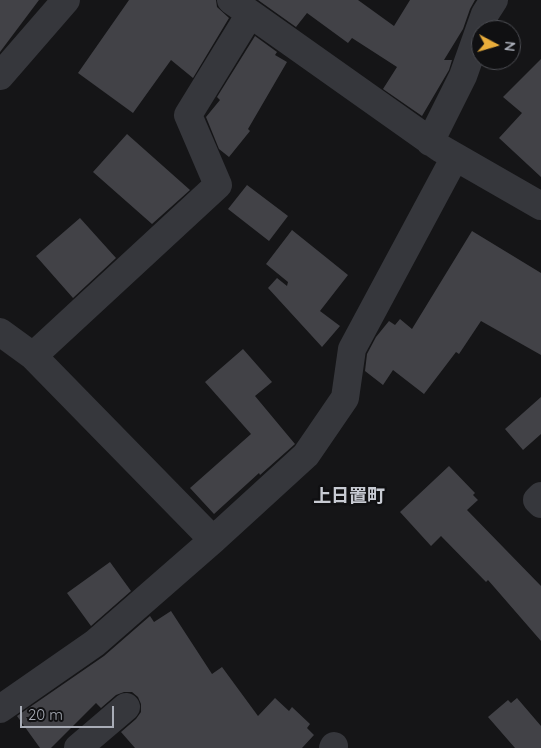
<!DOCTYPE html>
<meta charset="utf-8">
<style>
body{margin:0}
#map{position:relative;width:541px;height:748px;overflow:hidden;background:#151517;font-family:Quicksand,sans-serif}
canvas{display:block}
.north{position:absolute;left:471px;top:20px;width:50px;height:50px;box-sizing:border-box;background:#101012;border:1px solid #4d4e54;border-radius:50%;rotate:96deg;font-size:14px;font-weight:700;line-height:20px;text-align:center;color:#a8acb6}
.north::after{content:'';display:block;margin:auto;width:18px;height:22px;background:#e9ad3b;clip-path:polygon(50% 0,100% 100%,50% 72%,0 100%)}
.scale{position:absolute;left:20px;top:706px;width:94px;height:22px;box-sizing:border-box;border:2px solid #a8acb6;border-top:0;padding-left:6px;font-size:15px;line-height:18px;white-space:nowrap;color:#a8acb6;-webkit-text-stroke:4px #101012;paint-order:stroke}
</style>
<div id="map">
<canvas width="541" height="748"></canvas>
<div class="north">N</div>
<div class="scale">20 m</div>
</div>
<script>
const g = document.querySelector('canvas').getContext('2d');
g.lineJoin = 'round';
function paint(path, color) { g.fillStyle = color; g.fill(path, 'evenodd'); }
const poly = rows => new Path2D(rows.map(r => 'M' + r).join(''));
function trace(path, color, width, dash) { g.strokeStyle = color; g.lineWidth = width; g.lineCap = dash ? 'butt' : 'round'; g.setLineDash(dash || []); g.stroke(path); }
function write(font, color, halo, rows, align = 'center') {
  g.font = font + ' Quicksand,"Noto Sans JP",sans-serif'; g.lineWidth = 5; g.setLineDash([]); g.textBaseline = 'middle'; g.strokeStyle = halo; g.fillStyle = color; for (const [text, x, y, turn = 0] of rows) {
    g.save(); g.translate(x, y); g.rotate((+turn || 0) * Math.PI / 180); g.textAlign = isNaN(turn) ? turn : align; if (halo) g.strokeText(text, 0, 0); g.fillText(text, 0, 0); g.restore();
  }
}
paint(poly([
 [0,0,39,0,0,52],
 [129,0,216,0,217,7,229,18,193,78,171,60,133,113,78,73],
 [258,0,358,0,394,26,410,0,475,0,470,9,463,29,444,60,452,60,449,70,422,116,383,89,397,67,352,38,348,43,307,13,296,27],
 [255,36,277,52,275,55,287,62,248,129,250,131,229,157,219,149,206,117,220,100,217,97],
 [541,59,541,177,499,138,522,113,503,97],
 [127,134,190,190,152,224,93,172],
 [247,185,288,216,269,241,228,209],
 [80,218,116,258,73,298,36,256],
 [292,230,348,275,320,311,340,326,322,347,268,288,277,278,287,286,288,282,266,264],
 [472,231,541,273,541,355,481,321,459,354,456,352,424,394,393,370,383,385,365,371,367,354,376,337,389,321,395,325,400,319,412,329],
 [243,349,272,382,255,396,295,444,260,475,259,473,214,514,190,488,251,434,205,382],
 [541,397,541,434,523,450,505,429],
 [449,466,475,493,473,495,478,500,467,510,541,586,541,641,488,580,486,582,441,536,431,546,400,512],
 [110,562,131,591,91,626,67,593],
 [171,611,212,674,222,667,258,716,275,698,289,711,292,707,310,724,307,728,314,735,302,748,135,748,121,732,136,719,141,712,141,704,138,697,132,692,124,692,116,695,101,708,96,703,51,748,40,748,17,716,104,656,150,616,154,622],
 [517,698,541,726,541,748,515,748,488,717,508,700,511,703]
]), '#424247');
trace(poly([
 [231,0,440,148,541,206],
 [0,76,66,0],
 [430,142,463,76,485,14,494,0],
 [0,332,33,356,218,185,188,115,250,14],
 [33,356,213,540],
 [541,496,537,500,541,504],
 [0,709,95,643,213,540,306,455,345,398,352,349,455,157],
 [78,748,126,707],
 [333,748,334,746]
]), '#36373c', 28);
write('bold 18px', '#c8cbd3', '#101012', [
 ["上日置町",349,497]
]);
</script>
